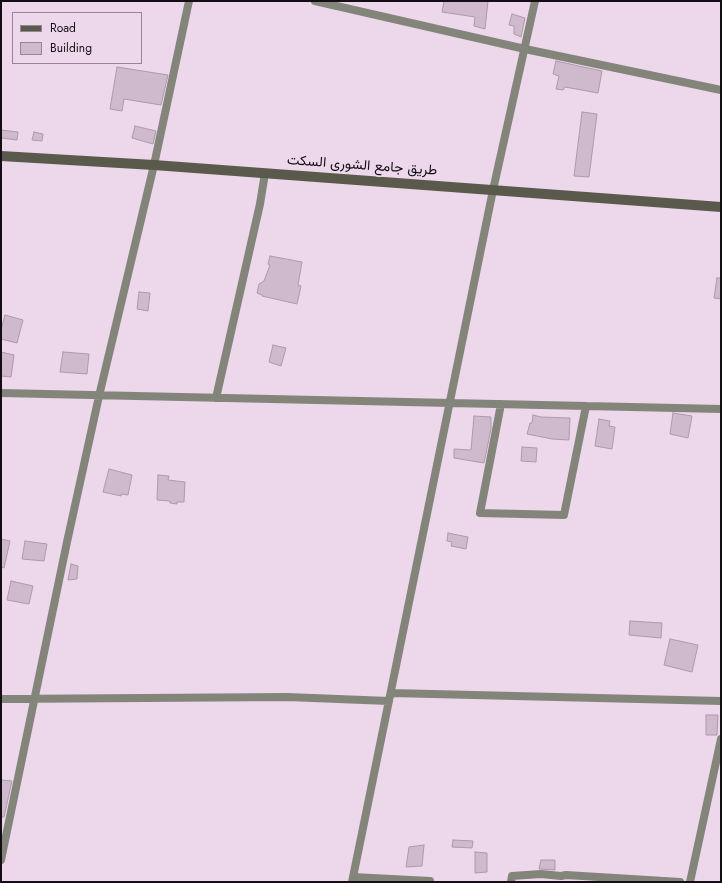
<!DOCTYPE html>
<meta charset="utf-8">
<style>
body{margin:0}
#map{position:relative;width:722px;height:883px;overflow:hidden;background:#edd7eb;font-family:Jost,sans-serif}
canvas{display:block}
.frame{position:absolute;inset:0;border:2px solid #140d13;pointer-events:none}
.legend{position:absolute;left:12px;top:12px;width:130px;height:52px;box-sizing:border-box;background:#edd7eb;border:1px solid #968695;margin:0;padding:5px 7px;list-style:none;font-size:12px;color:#140d13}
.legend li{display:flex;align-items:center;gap:8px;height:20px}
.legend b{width:20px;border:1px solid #968695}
</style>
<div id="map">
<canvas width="722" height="883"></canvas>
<div class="frame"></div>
<ul class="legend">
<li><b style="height:5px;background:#595a4b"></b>Road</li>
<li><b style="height:11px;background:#ceb9cd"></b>Building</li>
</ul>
</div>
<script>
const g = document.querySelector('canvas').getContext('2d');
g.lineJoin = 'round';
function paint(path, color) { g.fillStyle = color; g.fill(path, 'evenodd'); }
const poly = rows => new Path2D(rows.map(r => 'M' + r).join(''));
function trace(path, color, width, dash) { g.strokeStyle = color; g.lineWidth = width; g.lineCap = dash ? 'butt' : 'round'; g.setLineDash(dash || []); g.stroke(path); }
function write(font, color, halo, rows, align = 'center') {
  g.font = font + ' Jost,Vazirmatn,sans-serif'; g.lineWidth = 3.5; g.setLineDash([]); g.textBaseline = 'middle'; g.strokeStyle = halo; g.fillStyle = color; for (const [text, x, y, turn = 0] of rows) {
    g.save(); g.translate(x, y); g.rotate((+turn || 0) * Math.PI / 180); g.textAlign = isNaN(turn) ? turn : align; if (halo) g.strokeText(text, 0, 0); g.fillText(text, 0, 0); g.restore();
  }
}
const building = poly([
 [444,1,488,1,485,29,474,26,475,17,442,12,444,1],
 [512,14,525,18,521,37,514,34,514,26,509,25,512,14],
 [556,61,602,71,598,93,565,87,563,90,556,89,559,76,553,74,556,61],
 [117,67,168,75,161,105,124,99,122,111,110,109,117,67],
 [582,112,597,114,589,177,574,176,582,112],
 [135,126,156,131,153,144,132,138,135,126],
 [1,130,18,132,17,140,1,138,1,130],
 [34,132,43,134,42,141,32,140,34,132],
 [270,256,302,262,298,285,301,286,297,304,262,296,262,295,257,293,259,284,264,281,270,265,268,264,270,256],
 [717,278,721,278,721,299,714,298,717,278],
 [139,292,150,293,148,311,137,309,139,292],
 [5,315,23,320,17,343,1,339,1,330,5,315],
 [273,345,286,348,281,366,269,362,273,345],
 [1,352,14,355,11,377,1,376,1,352],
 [63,352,89,354,87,374,60,372,63,352],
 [673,413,692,416,688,438,670,434,673,413],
 [533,415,541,417,570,418,569,440,552,439,527,434,530,423,532,423,533,415],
 [474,416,491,417,491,429,484,463,454,458,454,449,471,450,474,416],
 [599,419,610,421,609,426,615,427,612,449,595,446,599,419],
 [522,447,537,448,536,462,521,461,522,447],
 [109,469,132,475,128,495,121,494,121,496,103,492,109,469],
 [158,475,169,476,168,480,185,482,184,502,177,502,177,504,170,503,170,501,157,500,158,475],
 [448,533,468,537,466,549,451,546,452,542,447,541,448,533],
 [1,539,10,541,4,568,1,567,1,539],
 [25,541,47,544,44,561,22,559,25,541],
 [71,564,78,566,77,579,68,580,71,564],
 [11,581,33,586,29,604,7,600,11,581],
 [630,621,662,623,661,638,629,635,630,621],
 [670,639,698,645,692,672,664,665,670,639],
 [706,715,718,715,717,735,706,735,706,715],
 [1,780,12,781,4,817,1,817,1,780],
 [453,840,473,841,472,848,452,847,453,840],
 [424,845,422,866,406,867,409,847,424,845],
 [475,852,487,853,487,872,475,873,475,852],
 [541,860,555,860,555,870,539,869,541,860]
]);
paint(building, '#ceb9cd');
trace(building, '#ad99ac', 1);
trace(poly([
 [315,1,525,49,721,90],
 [1,393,721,409],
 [216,398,260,204,265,173],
 [501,404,480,513,564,515,586,406],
 [391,693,721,701],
 [1,699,287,697,389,701],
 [1,860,67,542,99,396,154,165,189,1],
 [353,877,430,881,430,882],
 [352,882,493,190,535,1],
 [511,882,512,876,541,874,561,876,566,875,680,882],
 [690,882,721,739]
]), '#84857a', 8);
trace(poly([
 [1,156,154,165,721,207]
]), '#595a4b', 10);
write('14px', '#140d13', '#edd7eb', [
 ["طريق جامع الشورى السكت",362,166,4]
]);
</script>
